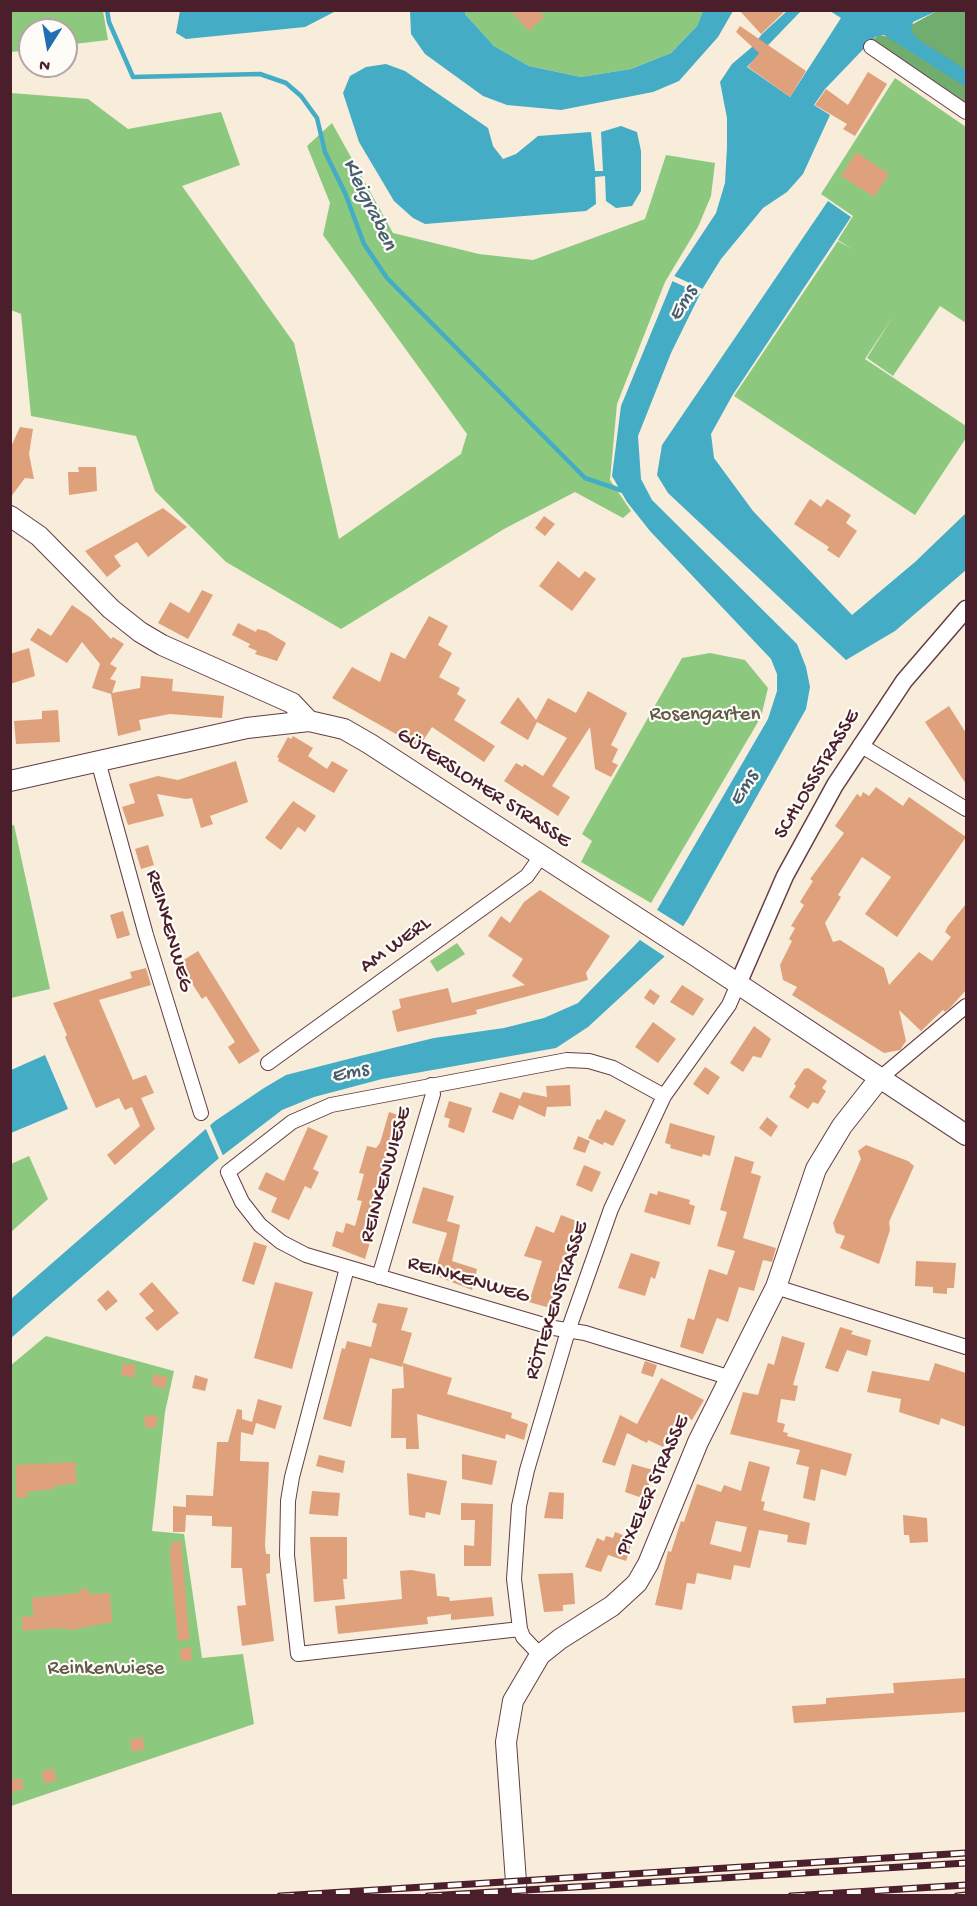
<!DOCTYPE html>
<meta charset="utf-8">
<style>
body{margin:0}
#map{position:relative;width:977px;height:1906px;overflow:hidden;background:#f8ecdb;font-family:"Gochi Hand",sans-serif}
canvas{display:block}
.frame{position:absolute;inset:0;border:12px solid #4a1f2b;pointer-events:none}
.north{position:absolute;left:18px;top:18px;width:60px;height:60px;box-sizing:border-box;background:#fdfcf7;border:2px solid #b5a4a5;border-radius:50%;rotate:191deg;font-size:16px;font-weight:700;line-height:24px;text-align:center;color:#4a1f2b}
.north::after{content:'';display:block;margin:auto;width:21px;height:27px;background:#1f6fb2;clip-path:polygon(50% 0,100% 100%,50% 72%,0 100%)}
</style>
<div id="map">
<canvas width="977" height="1906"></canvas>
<div class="frame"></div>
<div class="north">N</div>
</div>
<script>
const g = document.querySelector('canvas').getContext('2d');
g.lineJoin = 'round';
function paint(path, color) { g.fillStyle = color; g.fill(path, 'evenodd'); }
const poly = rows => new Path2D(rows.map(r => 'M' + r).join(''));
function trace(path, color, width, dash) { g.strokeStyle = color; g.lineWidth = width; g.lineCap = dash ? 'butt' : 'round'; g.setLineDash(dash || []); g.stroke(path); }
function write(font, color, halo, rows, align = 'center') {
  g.font = font + ' "Gochi Hand",sans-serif'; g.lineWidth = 4.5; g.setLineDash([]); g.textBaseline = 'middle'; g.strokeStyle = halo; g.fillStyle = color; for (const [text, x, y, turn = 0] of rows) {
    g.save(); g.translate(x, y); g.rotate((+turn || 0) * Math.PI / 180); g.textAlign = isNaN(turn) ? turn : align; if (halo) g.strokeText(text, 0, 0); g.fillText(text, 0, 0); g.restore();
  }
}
paint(poly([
 [465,10,703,11,697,26,671,53,631,69,581,77,529,66,494,46,465,14],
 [10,11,103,11,108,40,66,45,66,30,30,30,30,50,11,52],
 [895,78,966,127,966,323,940,306,893,376,867,358,894,315,865,359,966,426,966,438,915,515,734,396,838,241,852,249,838,240,853,216,821,194],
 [11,93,88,99,128,129,221,112,240,165,182,186,294,343,339,539,461,454,467,434,323,235,330,203,307,146,332,123,393,233,479,254,533,260,645,219,666,155,715,163,711,196,698,227,665,282,617,404,610,480,631,511,623,518,575,492,504,529,341,629,226,562,155,491,136,436,31,416,21,314,11,310],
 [710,653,745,660,768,688,761,717,651,903,581,862,592,841,582,834,682,658],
 [14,825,50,989,11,998,10,826],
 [457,943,465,954,437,972,430,961],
 [29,1156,48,1199,11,1232,11,1164],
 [46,1336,174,1371,165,1412,152,1531,184,1534,202,1658,243,1654,254,1724,11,1806,10,1366]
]), '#8cc97f');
paint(poly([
 [937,11,966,11,966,103,872,40,879,35,889,37]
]), '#71ad6e');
paint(poly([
 [180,11,180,10,336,11,305,27,186,39,176,33],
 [410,11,465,11,465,14,494,46,529,66,581,77,631,69,671,53,697,26,703,11,733,11,718,37,679,81,653,92,561,110,507,105,483,96,425,54,411,34],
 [787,11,801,11,747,67,790,97,841,18,830,11,937,11,913,22,911,31,919,40,966,70,966,87,884,35,875,37,825,89,814,105,830,115,803,174,787,192,763,208,721,259,703,288,671,353,638,436,641,479,652,500,797,644,806,667,810,687,806,709,689,917,664,957,588,1027,556,1048,382,1079,314,1097,282,1110,218,1159,11,1338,11,1299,215,1121,264,1088,286,1075,360,1056,434,1038,504,1028,544,1018,578,1003,639,941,768,719,777,691,777,674,771,659,650,531,627,502,612,476,621,406,675,275,716,213,725,183,727,147,727,118,720,82,732,64,752,47,762,34],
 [386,64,405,71,488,128,493,146,503,159,516,154,538,136,591,132,595,171,603,171,601,132,621,126,637,132,641,151,641,191,632,206,616,208,606,201,605,176,595,177,596,204,586,211,425,224,413,218,394,201,359,142,343,93,350,76,366,67],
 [828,201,851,217,732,396,711,434,714,458,753,511,852,615,915,562,966,513,966,570,895,631,846,660,668,493,657,475,662,445],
 [45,1055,68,1109,11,1133,11,1070]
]), '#44acc4');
paint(poly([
 [672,275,705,290,703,295,670,280],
 [654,908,686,928,667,958,637,938],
 [209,1123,224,1158,220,1161,205,1127]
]), '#f8ecdb');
trace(poly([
 [107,10,109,22,133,77,260,74,286,83,301,96,317,118,325,152,345,193,364,244,387,278,585,478,626,492]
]), '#44acc4', 4.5);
paint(poly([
 [510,10,539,10,544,17,529,31],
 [739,10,786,10,761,34],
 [740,26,806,71,790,97,748,67,759,53,736,32],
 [868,72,887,84,855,136,843,129,847,124,815,105,826,89,848,105],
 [856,152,889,174,874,197,841,176],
 [20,427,33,429,29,454,34,479,25,478,10,498,10,449],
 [78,467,96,467,97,491,69,495,68,472,79,472],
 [810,499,821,507,827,499,851,515,846,523,857,531,839,558,827,550,829,547,794,524],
 [163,508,187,527,148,557,137,542,114,556,121,566,107,577,85,551],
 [544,516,555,524,545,536,535,528],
 [558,561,579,578,585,571,596,579,572,611,539,586],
 [202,590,213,595,188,639,158,623,170,602,189,613],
 [72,605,91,618,111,639,113,637,124,644,110,664,117,668,110,679,116,681,112,693,140,688,141,676,173,679,172,691,224,696,222,718,170,714,139,720,141,730,118,736,111,694,92,688,100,664,82,642,67,663,30,640,38,628,51,636],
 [429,616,448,626,438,645,452,653,439,677,460,688,457,694,466,700,454,720,495,746,484,762,432,727,419,747,332,698,352,667,380,682,391,652,405,659],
 [238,623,256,632,257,629,266,631,286,643,277,661,255,654,257,651,248,647,250,644,232,635],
 [29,648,35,676,10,684,10,654],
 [588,691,627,713,611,745,618,749,612,762,618,765,611,777,595,769,590,727,552,786,570,797,558,816,504,781,516,763,523,767,524,764,543,776,567,738,537,722,528,740,500,723,518,697,536,720,548,698,576,713],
 [949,706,966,733,966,784,925,722],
 [58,710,60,742,16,744,14,721,42,719,42,711],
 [293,736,313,748,308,756,327,769,332,761,348,770,334,793,278,761,279,758,277,757,288,737,291,739],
 [236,761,248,802,210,816,213,824,201,828,192,798,186,799,157,794,164,816,128,825,122,807,135,803,129,784,158,776,178,780],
 [876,787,903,806,909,797,966,837,897,937,865,914,891,877,862,857,838,895,841,897,825,923,833,942,840,940,884,968,889,985,919,952,932,961,951,937,945,932,948,926,966,904,966,990,950,1008,945,1012,943,1010,921,1031,899,1010,906,1041,900,1050,884,1053,792,995,797,987,783,980,780,965,792,941,789,939,795,928,791,926,804,905,800,902,813,881,810,879,844,833,835,826,857,794,861,797,863,792,869,796],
 [293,801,316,816,305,832,298,827,281,850,265,838],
 [148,845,154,865,141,869,135,849],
 [540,890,610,936,586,973,588,980,476,1010,477,1014,397,1032,392,1011,401,1008,399,999,448,988,452,1003,525,985,512,976,523,959,488,936,501,916,510,923,524,902],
 [123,911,130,935,117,939,110,915],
 [198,951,260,1051,239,1064,228,1047,235,1042,206,996,202,999,179,963],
 [146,968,151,985,99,1000,133,1080,146,1075,154,1093,141,1098,155,1129,115,1165,107,1155,140,1126,132,1107,125,1110,119,1098,96,1108,65,1037,67,1035,53,1003,132,978,130,972],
 [682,985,704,999,693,1016,670,1002],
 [650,989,660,996,654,1005,644,998],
 [653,1022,676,1039,658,1063,635,1047],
 [754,1026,771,1039,761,1058,753,1056,743,1072,730,1063],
 [705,1067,720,1077,708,1095,693,1084],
 [808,1068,827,1081,822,1088,826,1091,818,1104,813,1102,808,1109,789,1097,796,1086,794,1084,804,1069],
 [570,1085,571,1106,547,1107,545,1117,519,1105,513,1120,492,1112,500,1092,520,1099,523,1092,547,1097,546,1086],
 [449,1101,472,1108,464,1133,448,1127,450,1119,444,1117],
 [605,1110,626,1120,613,1146,604,1142,603,1145,588,1138,597,1119,600,1120],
 [389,1112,407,1118,365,1259,332,1246,336,1231,343,1233,346,1223,355,1226,362,1201,357,1200,364,1174,359,1173,367,1146,376,1148,380,1143],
 [767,1117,778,1126,771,1137,759,1128],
 [670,1123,715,1136,710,1156,703,1154,702,1157,670,1148,671,1145,665,1143],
 [308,1127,328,1136,313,1169,319,1172,311,1189,305,1186,289,1220,271,1212,277,1198,258,1189,266,1172,284,1181],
 [578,1136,590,1141,585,1153,573,1149],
 [866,1145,908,1161,914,1166,889,1222,890,1230,879,1264,840,1248,845,1236,836,1233,833,1223,861,1159,858,1151],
 [735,1156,754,1162,751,1173,761,1176,743,1238,776,1248,772,1262,763,1260,754,1291,739,1287,728,1322,717,1318,703,1354,680,1347,688,1318,694,1320,709,1269,727,1275,735,1251,717,1246,727,1212,720,1210],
 [584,1165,601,1172,592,1192,576,1185],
 [423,1187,454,1196,447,1221,460,1225,452,1261,477,1269,472,1290,434,1275,447,1233,412,1223],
 [658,1191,690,1200,689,1204,695,1206,690,1225,644,1212,650,1193,657,1195],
 [561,1215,579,1222,550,1308,529,1302,542,1261,524,1256,536,1226,554,1233],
 [254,1242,267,1246,254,1285,242,1281],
 [631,1253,660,1262,655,1279,651,1277,645,1296,618,1288],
 [916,1261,956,1263,954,1288,947,1288,947,1294,933,1293,933,1287,915,1286],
 [152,1282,179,1313,157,1331,145,1318,154,1311,139,1294],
 [275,1282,313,1292,292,1369,254,1358],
 [108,1290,118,1301,106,1311,97,1300],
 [378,1303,408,1308,401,1330,412,1333,403,1363,452,1378,447,1394,512,1413,511,1418,528,1424,524,1440,506,1434,505,1439,417,1414,419,1449,406,1449,406,1438,391,1438,392,1389,404,1388,403,1364,402,1367,370,1358,351,1427,323,1419,342,1348,345,1349,347,1341,371,1347,377,1324,372,1322],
 [840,1327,853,1331,851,1334,871,1340,867,1356,847,1350,838,1372,825,1368],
 [782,1336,805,1343,793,1385,798,1386,795,1401,781,1399,777,1422,785,1424,783,1432,788,1433,787,1436,852,1454,846,1476,821,1469,815,1501,803,1498,809,1467,796,1464,800,1450,730,1434,743,1392,758,1395,768,1363,774,1365],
 [645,1361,657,1365,653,1377,641,1373],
 [123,1363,136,1365,134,1378,121,1375],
 [935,1363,966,1373,966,1427,941,1418,939,1425,899,1412,901,1399,867,1392,872,1371,929,1381],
 [154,1374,168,1377,165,1389,151,1385],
 [195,1375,208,1379,205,1391,192,1388],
 [661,1378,704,1400,692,1420,681,1413,663,1447,648,1440,647,1443,627,1433,615,1466,602,1462,620,1415,637,1424],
 [258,1399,282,1406,275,1429,256,1423,253,1435,241,1432,240,1461,269,1462,265,1545,266,1554,270,1554,270,1573,266,1574,274,1641,242,1646,237,1606,246,1605,245,1598,242,1568,231,1568,232,1527,212,1526,212,1516,186,1515,185,1532,173,1532,173,1506,186,1507,186,1495,213,1496,217,1442,228,1442,237,1409,242,1410,242,1419,252,1422],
 [145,1415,158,1416,156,1428,144,1427],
 [462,1454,497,1461,492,1485,462,1479],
 [319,1455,345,1461,343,1473,316,1466],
 [749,1461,770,1467,761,1501,765,1502,763,1510,810,1523,806,1545,787,1542,788,1535,759,1530,750,1568,734,1565,731,1580,697,1573,695,1584,687,1583,682,1610,655,1605,668,1551,671,1552,681,1521,684,1522,697,1484,721,1492,724,1485,741,1491],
 [716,1521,747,1527,741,1552,710,1544],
 [75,1462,77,1483,54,1486,54,1489,27,1492,28,1497,16,1498,16,1465],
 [632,1464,653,1470,645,1499,625,1492],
 [407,1473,447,1481,440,1515,426,1512,425,1518,409,1515],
 [312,1491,340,1493,338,1516,309,1514],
 [549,1492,564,1493,563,1519,544,1518],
 [461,1503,493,1504,491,1566,464,1566,464,1545,474,1546,475,1520,461,1520],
 [903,1515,927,1518,928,1542,910,1543,909,1535,904,1535],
 [615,1532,633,1539,626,1561,608,1555,601,1572,585,1567,597,1538,604,1541,606,1536,613,1538],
 [310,1537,347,1537,347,1579,343,1579,345,1599,314,1602],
 [181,1541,189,1634,189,1640,178,1641,169,1545,172,1551,172,1542],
 [411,1570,435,1574,437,1596,449,1597,450,1601,492,1597,494,1616,451,1620,451,1614,427,1617,428,1624,338,1634,335,1606,402,1599,400,1571],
 [573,1573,575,1604,563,1605,563,1611,544,1612,538,1574],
 [84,1587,91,1594,110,1593,112,1622,72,1630,55,1628,23,1631,21,1617,33,1616,32,1598,78,1593],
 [191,1647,192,1660,181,1661,180,1649],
 [966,1678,966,1712,794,1723,792,1706,826,1704,826,1698,894,1693,893,1683],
 [142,1737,145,1749,132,1752,130,1740],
 [53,1768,57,1780,45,1784,41,1772],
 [21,1778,24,1789,10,1792,10,1780]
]), '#dea17c');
const minor = poly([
 [871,47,966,112],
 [860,745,966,809],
 [98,761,146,935,201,1113],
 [268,1063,527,876,541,856],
 [879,1079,966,1006],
 [664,1096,613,1068,589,1061,567,1060,331,1105,292,1122,228,1172,242,1202,260,1225,281,1242,306,1255,554,1328,585,1333,731,1378],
 [347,1268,292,1477,288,1501,287,1555,298,1654,520,1629],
 [379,1277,433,1094,431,1085],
 [776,1287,966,1347],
 [540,1655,523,1637,520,1629,514,1579,519,1506,527,1470,568,1331,611,1209,664,1096,729,1005,738,984]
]);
const tertiary = poly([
 [738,984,785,876,835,785,904,681,966,609]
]);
const secondary = poly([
 [10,516,39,536,111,609,140,632,162,645,292,703,309,721],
 [10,781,247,728,309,721,344,729,370,744,696,956,966,1135],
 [517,1896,506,1742,513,1701,540,1655,560,1639,612,1606,637,1583,648,1564,698,1442,776,1287,816,1169,842,1126,879,1079]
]);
trace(minor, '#643e45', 16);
trace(tertiary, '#643e45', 19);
trace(secondary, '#643e45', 22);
trace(minor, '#fff', 14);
trace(tertiary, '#fff', 16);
trace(secondary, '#fff', 20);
const rail = poly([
 [280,1896,966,1853],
 [428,1896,966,1863],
 [791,1896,966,1885],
 [957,1896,966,1895]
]);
trace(rail, '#4a1f2b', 7);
trace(rail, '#fdfcf7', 4.5, [14]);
write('21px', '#615a48', '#fdfcf7', [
 ["Rosengarten",705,716],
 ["Reinkenwiese",106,1670]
]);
write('21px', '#4a1f2b', '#fdfcf7', [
 ["SCHLOSSSTRASSE",818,775,-59],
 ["GÜTERSLOHER STRASSE",483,789,33],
 ["REINKENWEG",168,931,74],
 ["AM WERL",396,946,-36],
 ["REINKENWIESE",387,1175,-74],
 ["REINKENWEG",468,1281,16],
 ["RÖTTEKENSTRASSE",558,1301,-72],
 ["PIXELER STRASSE",654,1486,-66]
]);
write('italic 22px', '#475e70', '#fdfcf7', [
 ["Kleigraben",368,205,64],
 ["Ems",684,304,-59],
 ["Ems",745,789,-59],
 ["Ems",350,1074,-12]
]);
</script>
